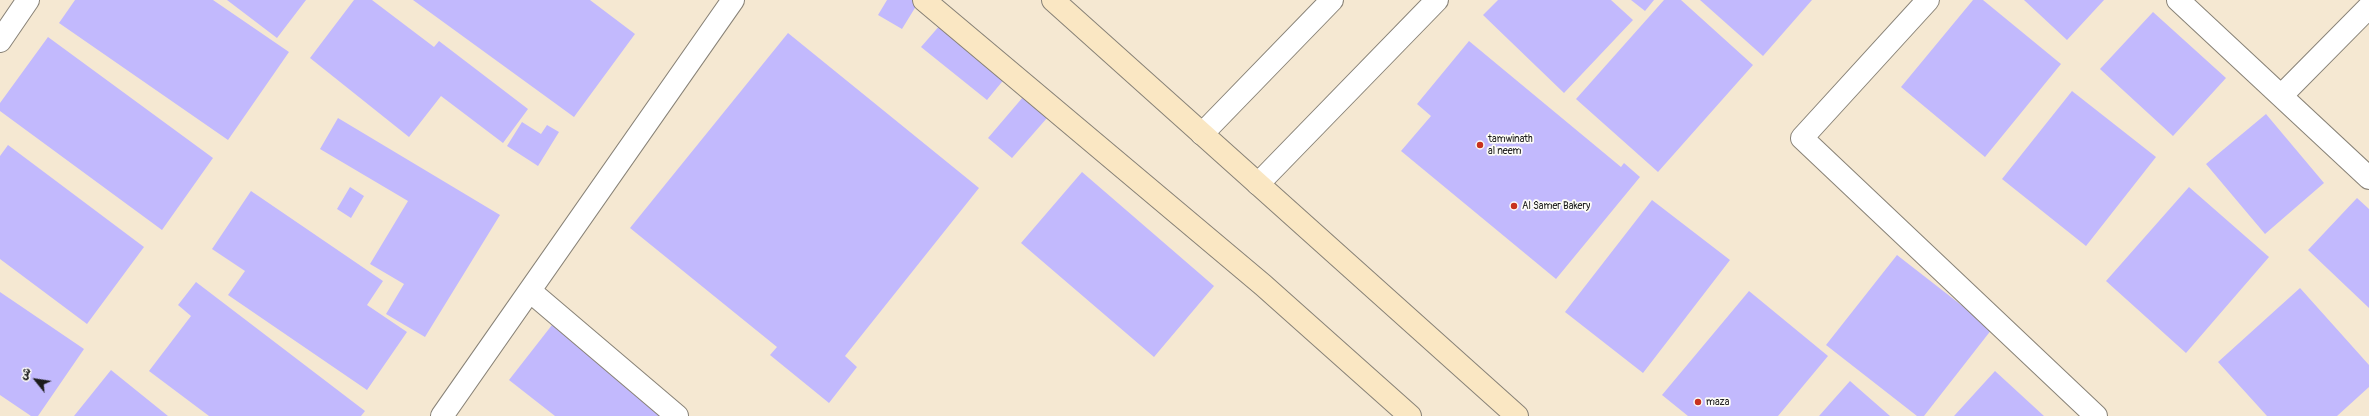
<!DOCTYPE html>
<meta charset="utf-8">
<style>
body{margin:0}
#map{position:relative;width:2369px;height:416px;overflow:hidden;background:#f5e8d2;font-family:Pangolin,"Playpen Sans Arabic",sans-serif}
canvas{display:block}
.north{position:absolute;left:16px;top:360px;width:40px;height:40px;-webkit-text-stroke:3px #fdfcf7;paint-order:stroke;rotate:300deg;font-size:11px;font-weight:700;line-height:16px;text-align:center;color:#1c1c1c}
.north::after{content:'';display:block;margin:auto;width:14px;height:18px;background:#1c1c1c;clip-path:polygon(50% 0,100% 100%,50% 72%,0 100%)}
</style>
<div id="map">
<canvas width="2369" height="416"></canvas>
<div class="north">ش</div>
</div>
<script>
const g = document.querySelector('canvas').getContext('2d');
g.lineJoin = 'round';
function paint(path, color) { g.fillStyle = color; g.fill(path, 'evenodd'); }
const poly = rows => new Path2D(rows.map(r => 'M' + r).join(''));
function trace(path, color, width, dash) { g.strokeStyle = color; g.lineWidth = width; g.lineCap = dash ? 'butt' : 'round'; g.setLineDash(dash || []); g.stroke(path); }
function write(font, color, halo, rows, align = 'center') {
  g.font = font + ' Pangolin,sans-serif'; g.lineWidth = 3.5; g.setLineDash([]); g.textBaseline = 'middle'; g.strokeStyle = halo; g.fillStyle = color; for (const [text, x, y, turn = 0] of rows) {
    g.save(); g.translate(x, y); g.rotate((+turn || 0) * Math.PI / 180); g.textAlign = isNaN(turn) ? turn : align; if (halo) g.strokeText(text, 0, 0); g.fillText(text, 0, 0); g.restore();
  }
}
paint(poly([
 [75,0,213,0,289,52,228,140,59,23],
 [227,0,306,0,277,38],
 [354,0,372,0,434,47,439,41,528,109,503,143,441,96,409,137,310,58],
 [413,0,590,0,635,34,574,117],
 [887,0,913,0,918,3,902,29,878,15],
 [1498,0,1611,0,1633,20,1564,93,1483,15],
 [1631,0,1654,0,1645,11],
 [1664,0,1681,0,1753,65,1658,172,1576,99],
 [1700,0,1812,0,1763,56],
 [1973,0,1983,0,2061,64,1985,157,1901,87],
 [2024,0,2104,0,2067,40],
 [2153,12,2226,78,2173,136,2100,69],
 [941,24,1006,77,987,100,921,47],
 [788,33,979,188,845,356,857,367,829,403,770,355,777,347,630,228],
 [48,37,213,158,162,230,0,111,0,103],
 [1469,41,1621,167,1624,163,1640,177,1556,279,1401,151,1431,116,1417,104],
 [2072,91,2156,157,2086,246,2002,179],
 [1023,97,1047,118,1012,158,988,138],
 [2266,114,2324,183,2265,234,2206,164],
 [338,118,500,215,425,337,386,314,404,284,370,264,408,201,320,149],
 [522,122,541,134,547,125,559,132,538,166,507,146],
 [8,145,144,247,87,324,0,259,0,156],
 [1082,172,1214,286,1154,357,1021,243],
 [350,187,364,196,351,218,337,209],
 [2189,187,2269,257,2186,353,2106,281],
 [251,191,383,281,367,305,407,332,367,390,228,295,245,271,212,249],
 [2357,198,2369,209,2369,308,2308,250],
 [1652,200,1730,260,1643,373,1565,312],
 [1897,255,1992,329,1924,416,1917,416,1826,345],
 [196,282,365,411,361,416,209,416,149,371,191,316,178,305],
 [2300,288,2369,365,2369,387,2337,416,2267,416,2218,362],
 [1749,291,1828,356,1778,416,1688,416,1662,395],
 [0,292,84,349,38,416,31,416,0,395],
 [552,325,668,416,555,416,509,380],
 [111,370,168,416,74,416],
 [1995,371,2044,416,1954,416],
 [1850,381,1890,416,1819,416]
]), '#c2b9fd');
const minor = poly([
 [1928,0,1802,138,2096,416],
 [2178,0,2369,178],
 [0,41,28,0],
 [2282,95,2369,7],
 [1202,134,1332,0],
 [1258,184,1437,0],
 [530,291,677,416],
 [442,416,733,0]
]);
const secondary = poly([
 [924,0,1263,285,1410,416],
 [1053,0,1517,416]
]);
trace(minor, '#888277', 24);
trace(secondary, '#888277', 24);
trace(minor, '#fff', 22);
trace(secondary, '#fae7c3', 22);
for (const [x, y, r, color] of [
 [1480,145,4,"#c8321e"],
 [1514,206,4,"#c8321e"],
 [1698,402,4,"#c8321e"]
]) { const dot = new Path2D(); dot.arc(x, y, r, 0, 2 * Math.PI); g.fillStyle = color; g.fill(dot); trace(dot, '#fdfcf7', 1.5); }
write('10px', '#1c1c1c', '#fdfcf7', [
 ["tamwinath",1488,139],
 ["al neem",1488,151],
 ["Al Samer Bakery",1522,206],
 ["maza",1706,402]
], 'left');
</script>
